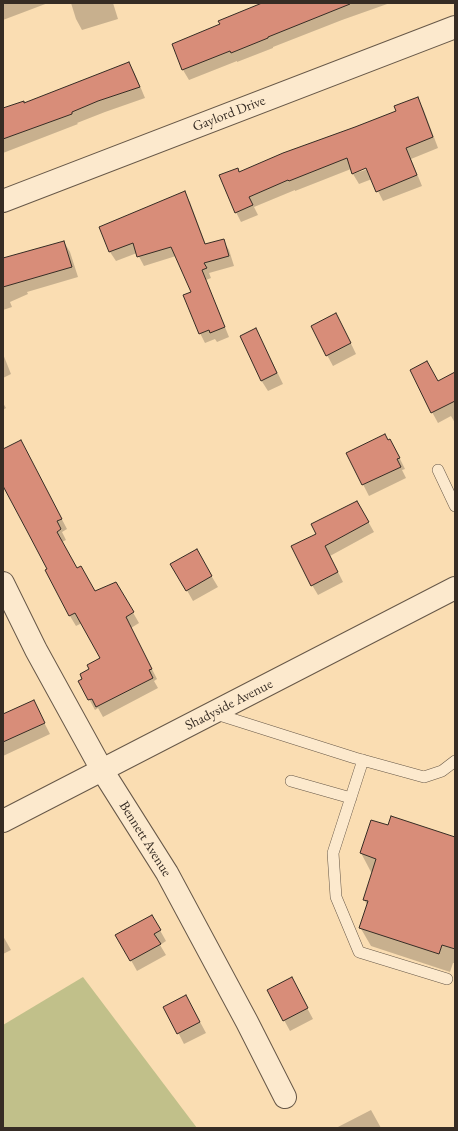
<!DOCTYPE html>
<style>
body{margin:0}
#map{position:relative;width:458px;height:1131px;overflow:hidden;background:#faddb2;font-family:"EB Garamond",serif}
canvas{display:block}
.frame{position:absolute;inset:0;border:4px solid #362c24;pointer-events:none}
</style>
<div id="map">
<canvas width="458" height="1131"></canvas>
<div class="frame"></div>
</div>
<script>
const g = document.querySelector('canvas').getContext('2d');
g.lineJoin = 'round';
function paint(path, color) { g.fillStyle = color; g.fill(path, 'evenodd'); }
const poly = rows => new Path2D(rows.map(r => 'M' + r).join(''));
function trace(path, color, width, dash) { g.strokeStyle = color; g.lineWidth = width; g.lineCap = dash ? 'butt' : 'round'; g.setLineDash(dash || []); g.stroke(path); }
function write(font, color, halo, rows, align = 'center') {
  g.font = font + ' "EB Garamond",serif'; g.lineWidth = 3.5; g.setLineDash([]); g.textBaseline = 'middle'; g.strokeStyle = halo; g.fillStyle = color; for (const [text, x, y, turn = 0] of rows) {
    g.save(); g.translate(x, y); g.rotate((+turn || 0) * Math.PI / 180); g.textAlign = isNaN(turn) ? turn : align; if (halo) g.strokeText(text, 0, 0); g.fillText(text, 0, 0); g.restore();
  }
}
paint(poly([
 [83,977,197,1128,3,1128,3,1025]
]), '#c1c08a');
paint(poly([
 [3,3,48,3,3,20],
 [71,3,113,3,118,19,82,30,76,19],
 [276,3,390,3,342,20,273,47,273,48,237,62,237,61,189,80,183,70,173,44],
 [129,63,135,74,145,98,105,112,77,123,78,124,3,153,3,109,24,104],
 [417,98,423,108,438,148,411,159,422,186,383,201,372,179,359,184,353,174,371,168,371,166,353,172,353,174,351,169,295,191,295,190,254,207,258,215,241,222,236,212,239,173,397,111],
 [184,193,190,202,206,245,223,240,229,250,234,266,209,273,211,278,206,280,229,337,217,342,215,339,205,343,200,333,193,292,176,256,144,266,137,253,116,261,110,252,100,227],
 [64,242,70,252,78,277,27,292,28,294,10,302,12,307,3,310,3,260],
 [342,325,356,354,333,366,327,355],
 [256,329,283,384,268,391,261,380],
 [3,354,11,374,3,378],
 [455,373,455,423,451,416,438,423,432,412],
 [3,403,6,408,3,410],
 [3,450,26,451,67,529,62,532,66,540,62,542,77,569,95,593,116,583,139,623,131,628,157,679,154,681,158,688,103,717,98,708,95,710,80,682,102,658,82,623,76,626,70,616,46,571,48,570,3,481],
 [396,451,405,469,402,470,406,478,369,496,347,453],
 [357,502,374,532,330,556,343,582,318,595,312,585,318,535],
 [196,550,218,587,193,601,172,564],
 [33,701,50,734,3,756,3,715],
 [389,827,455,838,455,963,453,963,450,972,371,946,360,927,368,906,364,900,373,872,371,872,361,853],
 [152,916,166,941,160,945,166,955,137,971,117,935],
 [3,936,11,950,3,954],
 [297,989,313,1019,290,1031,284,1020],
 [165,1007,192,1007,206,1033,184,1044],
 [371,1110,381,1128,336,1128]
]), '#0003');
const building = poly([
 [262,3,350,3,350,4,268,37,268,38,231,53,230,51,182,70,172,44,220,24,218,21,262,3],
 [129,62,140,87,98,101,72,112,72,114,3,139,3,108,24,101,24,103,129,62],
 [418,97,433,137,406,148,417,175,376,192,366,168,352,174,347,158,289,181,288,180,249,197,253,205,235,213,219,175,238,168,239,172,283,153,355,127,396,111,394,106,418,97],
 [185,191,205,244,224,239,229,256,204,263,207,268,202,270,225,327,210,333,209,330,199,334,183,295,191,292,171,247,137,257,133,243,109,252,99,227,185,191],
 [64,241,72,267,3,287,3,258,64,241],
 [336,313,351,343,326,356,311,326,336,313],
 [256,328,277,373,261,381,240,336,256,328],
 [427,361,438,381,455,372,455,401,431,413,410,370,427,361],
 [385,434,388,440,390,439,400,458,397,459,401,467,362,485,346,453,385,434],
 [21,440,62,519,57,521,61,529,57,532,77,568,81,566,95,591,116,582,134,612,126,617,152,669,149,670,153,678,96,707,92,699,88,700,78,681,82,679,80,674,89,669,87,665,100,658,75,613,69,616,45,570,47,569,27,531,3,486,3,449,21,440],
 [357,501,369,522,325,546,338,572,311,586,291,546,316,534,311,524,357,501],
 [197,549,212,576,186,591,170,564,197,549],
 [34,700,45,723,3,742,3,714,34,700],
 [391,816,455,837,455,949,442,945,439,954,359,928,368,901,363,900,376,859,360,853,371,820,388,825,391,816],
 [152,915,161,930,154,934,161,944,130,961,115,935,152,915],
 [292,977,308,1008,283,1021,267,990,292,977],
 [186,995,200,1022,177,1034,163,1007,186,995]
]);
paint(building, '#d88d79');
trace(building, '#362c24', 1);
const service = poly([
 [438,470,455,506],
 [213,713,355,758,424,777,442,771,455,761],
 [363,760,333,853,336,897,359,952,447,979],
 [291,781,351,798]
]);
const minor = poly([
 [3,201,455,27],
 [3,583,36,650,102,770,167,873,247,1022,285,1097]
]);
const tertiary = poly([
 [3,821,455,588]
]);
trace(service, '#675848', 12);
trace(minor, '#675848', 24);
trace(tertiary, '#675848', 24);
trace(service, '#fce9cd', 11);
trace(minor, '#fce9cd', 22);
trace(tertiary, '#fce9cd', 22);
write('14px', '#362c24', '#fce9cd', [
 ["Gaylord Drive",229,114,-21],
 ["Shadyside Avenue",229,705,-27],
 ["Bennett Avenue",145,839,58]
]);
</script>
